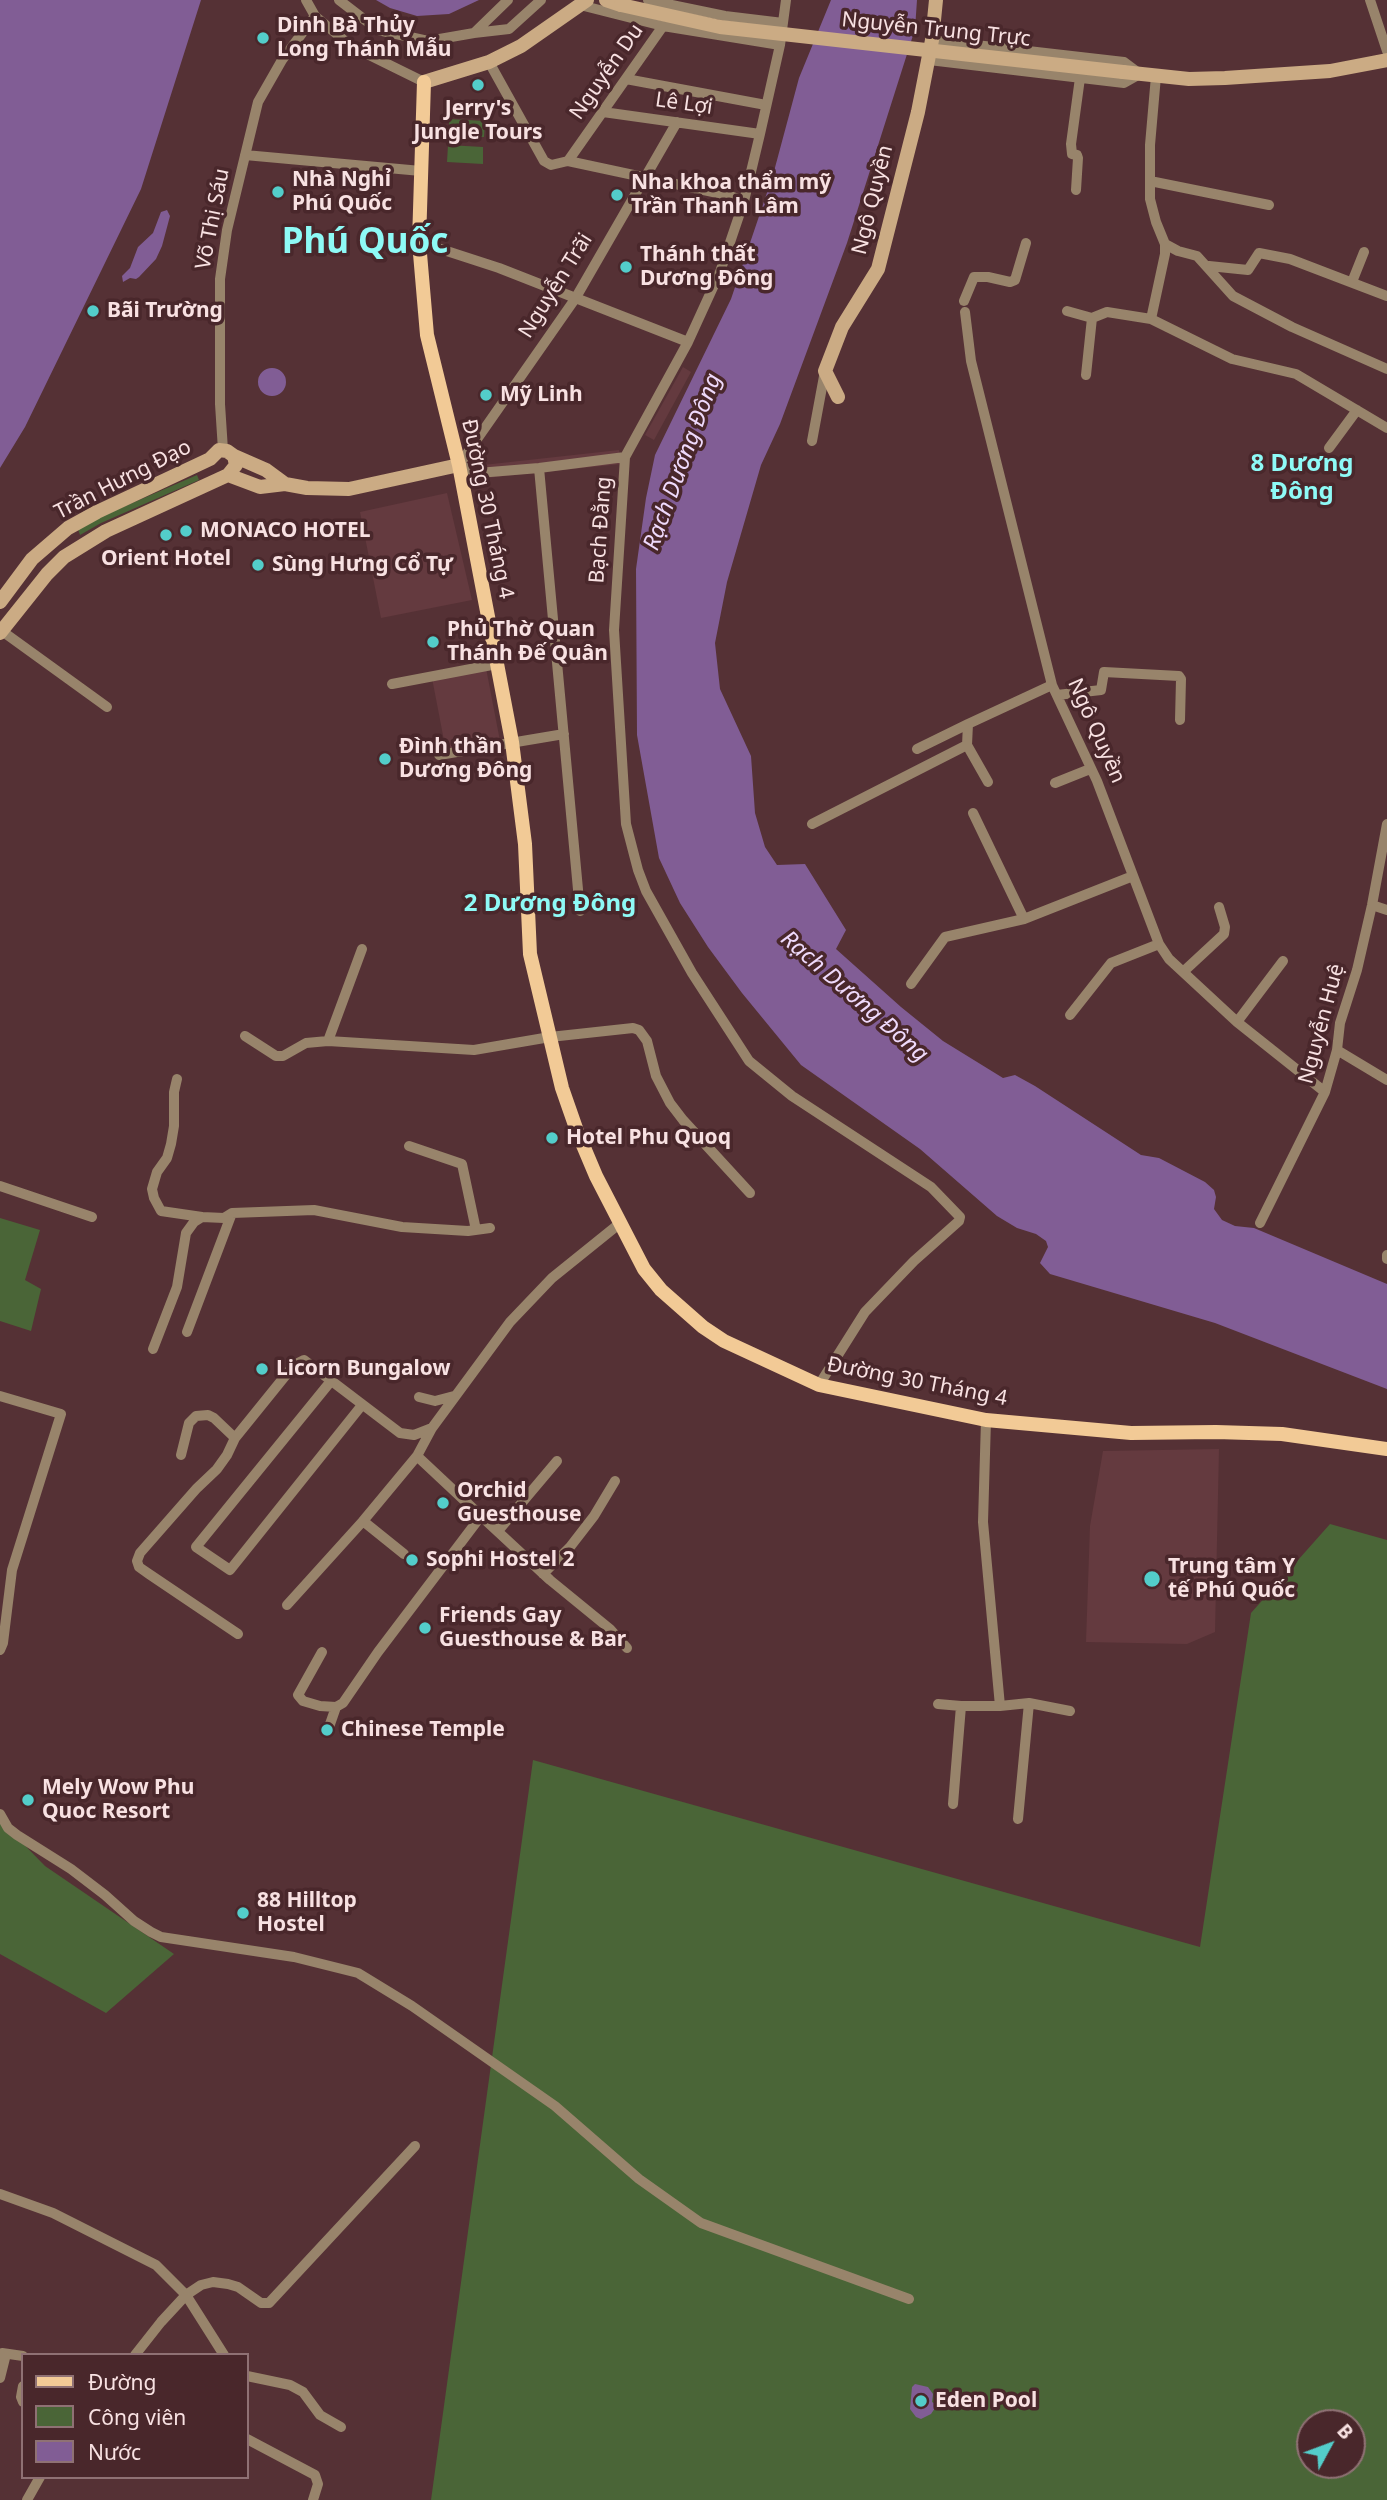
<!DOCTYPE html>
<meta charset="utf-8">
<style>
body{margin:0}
#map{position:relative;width:1387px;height:2500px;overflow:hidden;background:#553135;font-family:"Noto Sans",sans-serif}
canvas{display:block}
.legend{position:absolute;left:21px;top:2353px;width:228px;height:126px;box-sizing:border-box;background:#49272b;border:2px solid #8f7174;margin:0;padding:9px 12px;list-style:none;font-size:21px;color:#f8e1e2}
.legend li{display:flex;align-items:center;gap:14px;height:35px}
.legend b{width:35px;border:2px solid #8f7174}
.north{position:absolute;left:1296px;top:2409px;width:70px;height:70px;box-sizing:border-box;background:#49272b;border:2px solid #8f7174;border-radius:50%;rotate:49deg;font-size:19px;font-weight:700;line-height:28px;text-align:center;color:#f8e1e2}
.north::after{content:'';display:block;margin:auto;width:24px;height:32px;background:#53cdca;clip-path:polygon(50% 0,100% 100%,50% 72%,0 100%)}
</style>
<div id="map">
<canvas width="1387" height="2500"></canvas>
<ul class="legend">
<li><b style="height:9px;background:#f2ca96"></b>Đường</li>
<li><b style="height:19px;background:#4a6537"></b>Công viên</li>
<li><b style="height:19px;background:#815d95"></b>Nước</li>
</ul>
<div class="north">B</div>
</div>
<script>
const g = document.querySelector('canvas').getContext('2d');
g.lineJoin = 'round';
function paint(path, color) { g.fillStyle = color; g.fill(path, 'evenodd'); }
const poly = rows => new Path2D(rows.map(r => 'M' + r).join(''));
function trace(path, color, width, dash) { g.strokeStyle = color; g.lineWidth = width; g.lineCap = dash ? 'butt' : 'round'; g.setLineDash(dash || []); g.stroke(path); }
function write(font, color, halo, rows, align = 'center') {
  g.font = font + ' "Noto Sans",sans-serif'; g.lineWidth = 7; g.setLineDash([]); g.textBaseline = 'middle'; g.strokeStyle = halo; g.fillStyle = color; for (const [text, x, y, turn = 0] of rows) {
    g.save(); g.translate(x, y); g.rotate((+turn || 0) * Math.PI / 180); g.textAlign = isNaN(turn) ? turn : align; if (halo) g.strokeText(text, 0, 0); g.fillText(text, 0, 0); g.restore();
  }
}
paint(poly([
 [683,367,691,372,654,440,645,435],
 [619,450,621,464,476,479,474,466],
 [447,493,472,600,381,618,360,512],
 [486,668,500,741,446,751,432,678],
 [1219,1449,1215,1632,1187,1644,1086,1642,1090,1526,1103,1451]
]), '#643a3f');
paint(poly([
 [449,119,485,121,484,137,449,136],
 [448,145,483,147,483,164,447,162],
 [197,475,199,480,101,523,80,535,78,529,100,517],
 [0,1218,40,1230,25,1280,41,1289,31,1331,0,1321],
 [1330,1524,1387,1540,1387,2500,431,2500,533,1760,1200,1947,1251,1613],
 [1310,2423,1352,2423,1352,2465,1310,2465],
 [0,1820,45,1866,174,1954,106,2013,0,1954]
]), '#4a6537');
paint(poly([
 [0,0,201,0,141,189,25,427,0,468],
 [376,0,479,0,449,14,417,16,390,8],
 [831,0,917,0,915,29,847,243,780,424,761,465,727,582,715,643,720,689,751,756,755,813,765,847,777,865,805,864,846,930,836,949,901,1007,943,1041,1003,1078,1015,1075,1035,1086,1141,1155,1159,1158,1205,1182,1214,1190,1216,1197,1214,1209,1222,1220,1235,1226,1254,1228,1387,1284,1387,1389,1215,1323,1050,1274,1040,1263,1048,1247,1046,1241,1036,1234,1017,1228,997,1216,920,1149,801,1065,742,993,708,947,680,903,659,858,637,735,636,569,646,498,655,455,731,299,773,175,799,78],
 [167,210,170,216,162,246,156,259,139,277,136,279,130,278,123,282,122,276,130,268,138,247,153,233,161,212],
 '258 382a14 14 0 1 1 28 0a14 14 0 1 1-28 0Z',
 [915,2384,928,2387,933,2394,932,2402,937,2405,931,2414,921,2419,916,2417,910,2409,912,2387]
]), '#815d95');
trace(poly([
 [306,0,315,16,351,46,424,82],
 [339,0,378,30,428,41,474,33,508,0],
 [648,0,725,16,783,23],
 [786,0,780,45,760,134,744,201,720,272,688,342,625,457,614,630,626,824,638,870,646,891,692,973,749,1061,792,1096,931,1187,960,1217,959,1221,914,1261,865,1312,819,1385],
 [1370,0,1387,51],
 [580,5,663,26,780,45],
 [474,33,509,29,541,0],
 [929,60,1124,83,1140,74,1124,62,932,40],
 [489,62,544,161,551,165,568,161,727,195,744,201],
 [1156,76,1150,145,1150,199,1156,222,1165,244,1165,254,1151,319,1232,359,1296,374,1387,428],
 [626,79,766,105],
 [603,112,760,134],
 [245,155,421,171],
 [568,161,663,26],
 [1150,181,1269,205],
 [1076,190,1078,158,1077,155,1072,154,1071,144,1080,78],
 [419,242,499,268,688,342],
 [1165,244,1178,251,1197,256,1233,296,1292,327,1387,369],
 [1209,266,1248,270,1259,253,1290,259,1387,296],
 [1352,282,1364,252],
 [964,301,974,277,988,277,1010,282,1015,280,1026,243],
 [1067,311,1092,318],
 [965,312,971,361,1052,685,1097,781,1159,944,1169,959,1237,1022,1325,1092],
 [1086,375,1092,318,1107,312,1151,319],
 [812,441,825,371],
 [1329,448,1357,410],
 [223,450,220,404,220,279,227,230,258,102,282,60,315,16],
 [625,457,539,468,478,473,459,465,575,299,677,122],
 [539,468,580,911],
 [2,631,107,707],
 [392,684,497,664],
 [1057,695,1101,690,1104,672,1179,676,1181,679,1180,720],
 [967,745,988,782],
 [917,749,968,724],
 [439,755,564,734],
 [1055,783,1090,769],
 [973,813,1024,919],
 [812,824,967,745,968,724,1052,685],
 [1372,905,1387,910],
 [362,949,328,1041,474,1050,550,1037,633,1028,639,1030,647,1041,656,1076,670,1103,683,1120,750,1193],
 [1183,972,1224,934,1225,927,1219,907],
 [911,984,945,937,1024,919,1133,876],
 [1070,1015,1111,963,1159,944],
 [1237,1022,1283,961],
 [245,1036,276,1056,283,1056,306,1043,328,1041],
 [1337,1050,1387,1080],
 [177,1079,174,1092,174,1126,171,1144,167,1158,157,1172,152,1189,154,1198,161,1211,202,1217],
 [409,1146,462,1164,476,1230],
 [0,1186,92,1217],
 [1260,1223,1325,1092,1337,1050,1340,1023,1357,970,1372,905,1387,824],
 [1387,1255,1387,1259],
 [187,1332,232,1213],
 [153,1349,177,1287,186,1233,194,1222,202,1217,224,1218,232,1213,314,1210,402,1227,468,1231,490,1228],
 [331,1381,196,1547,230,1570,362,1405],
 [0,1396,61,1414,12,1570,3,1643,0,1650],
 [419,1397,435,1401,454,1396],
 [986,1420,983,1522,1000,1706],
 [181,1455,189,1423,196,1416,208,1415,214,1418,235,1438],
 [481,1516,550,1580,610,1629,627,1648],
 [363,1521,404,1554],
 [498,1531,557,1461],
 [543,1574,570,1547,594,1516,615,1481],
 [287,1605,363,1521,417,1456],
 [238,1634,149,1574,139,1567,137,1561,140,1553,197,1488,217,1469,227,1455,235,1438,294,1365,304,1360,400,1433,414,1435,432,1428],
 [322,1652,298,1695,303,1701,320,1706,336,1707,343,1703,378,1652,481,1516,417,1456,432,1428,510,1322,552,1278,619,1224],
 [938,1704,961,1706],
 [329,1727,336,1707],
 [953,1804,961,1706,1000,1706,1029,1703,1070,1711],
 [0,1814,8,1828,17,1835,71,1869,105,1895,134,1921,151,1932,161,1937,294,1957,358,1973,412,2006,555,2106,639,2179,701,2223,909,2299],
 [1018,1819,1029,1703],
 [0,2194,53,2213,156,2265,186,2295,224,2355],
 [2,2353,23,2356],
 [135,2355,161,2322,186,2295,201,2285,213,2282,228,2284,238,2287,261,2303,269,2303,415,2146],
 [247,2376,290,2385,303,2392,320,2415,341,2427],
 [0,2378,6,2354],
 [23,2386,21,2397,23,2402],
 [247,2439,315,2475,318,2484,313,2500],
 [27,2500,40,2477]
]), '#98846b', 10);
trace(poly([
 [606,0,621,5],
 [1123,72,1189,79,1225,78,1330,71,1387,60],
 [424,82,489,62,521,46,587,0],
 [838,397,825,371,842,327,878,269,918,112,932,40,936,0],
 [228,475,260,487,285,484,307,488,349,489,459,465],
 [0,602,32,559,68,528,97,512,210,459,219,450,227,451,234,456,266,470,285,484],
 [0,633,47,574,64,557,106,531,228,475,236,465,234,456]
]), '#cbab84', 14);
trace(poly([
 [424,82,419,242,427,335,459,465,512,742,525,844,530,954,562,1088,577,1131,596,1176,644,1269,661,1290,703,1327,724,1341,819,1385,986,1420,1131,1433,1216,1432,1282,1434,1387,1449]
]), '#f2ca96', 14);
trace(poly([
 [621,5,720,27,1123,72]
]), '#cbab84', 14);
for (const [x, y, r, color] of [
 [263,38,7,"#53cdca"],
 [478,85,7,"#53cdca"],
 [278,192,7,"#53cdca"],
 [617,195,7,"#53cdca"],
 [626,267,7,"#53cdca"],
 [93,311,7,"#53cdca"],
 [486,395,7,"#53cdca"],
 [186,531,7,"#53cdca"],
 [166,535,7,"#53cdca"],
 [258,565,7,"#53cdca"],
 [433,642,7,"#53cdca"],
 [385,759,7,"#53cdca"],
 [552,1138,7,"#53cdca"],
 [262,1369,7,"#53cdca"],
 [443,1503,7,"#53cdca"],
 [412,1560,7,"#53cdca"],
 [1152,1579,9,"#53cdca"],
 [425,1628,7,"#53cdca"],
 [327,1730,7,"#53cdca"],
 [28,1800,7,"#53cdca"],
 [243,1913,7,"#53cdca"],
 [921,2401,7,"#53cdca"]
]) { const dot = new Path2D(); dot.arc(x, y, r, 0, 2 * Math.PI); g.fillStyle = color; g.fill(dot); trace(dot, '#49272b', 2.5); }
write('bold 21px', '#f8e1e2', '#49272b', [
 ["Dinh Bà Thủy",277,26],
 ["Long Thánh Mẫu",277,50],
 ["Jerry's",478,109,"center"],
 ["Jungle Tours",478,133,"center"],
 ["Nhà Nghỉ",292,180],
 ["Phú Quốc",292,204],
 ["Nha khoa thẩm mỹ",631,183],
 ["Trần Thanh Lâm",631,207],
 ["Thánh thất",640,255],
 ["Dương Đông",640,279],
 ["Bãi Trường",107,311],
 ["Mỹ Linh",500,395],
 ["MONACO HOTEL",200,531],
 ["Orient Hotel",166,559,"center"],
 ["Sùng Hưng Cổ Tự",272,565],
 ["Phủ Thờ Quan",447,630],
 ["Thánh Đế Quân",447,654],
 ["Đình thần",399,747],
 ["Dương Đông",399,771],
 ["Hotel Phu Quoq",566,1138],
 ["Licorn Bungalow",276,1369],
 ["Orchid",457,1491],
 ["Guesthouse",457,1515],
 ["Sophi Hostel 2",426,1560],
 ["Trung tâm Y",1168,1567],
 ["tế Phú Quốc",1168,1591],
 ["Friends Gay",439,1616],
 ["Guesthouse & Bar",439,1640],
 ["Chinese Temple",341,1730],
 ["Mely Wow Phu",42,1788],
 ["Quoc Resort",42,1812],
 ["88 Hilltop",257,1901],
 ["Hostel",257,1925],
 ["Eden Pool",935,2401]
], 'left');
write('21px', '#f8e1e2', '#49272b', [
 ["Nguyễn Trung Trực",936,30,6],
 ["Nguyễn Du",607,72,-55],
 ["Lê Lợi",684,104,8],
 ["Ngô Quyền",873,200,-76],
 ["Võ Thị Sáu",213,219,-79],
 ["Nguyễn Trãi",556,286,-58],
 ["Trần Hưng Đạo",123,480,-27],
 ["Đường 30 Tháng 4",487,509,78],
 ["Bạch Đằng",601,530,-86],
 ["Ngô Quyền",1096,731,66],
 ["Nguyễn Huệ",1322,1024,-75],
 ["Đường 30 Tháng 4",917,1382,11]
]);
write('italic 23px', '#efdafc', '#49272b', [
 ["Rạch Dương Đông",683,462,-70],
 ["Rạch Dương Đông",854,997,41]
]);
write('bold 24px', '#8efaf6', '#49272b', [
 ["8 Dương",1302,464],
 ["Đông",1302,492],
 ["2 Dương Đông",550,904]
]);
write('bold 35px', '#8efaf6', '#49272b', [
 ["Phú Quốc",365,243]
]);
</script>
